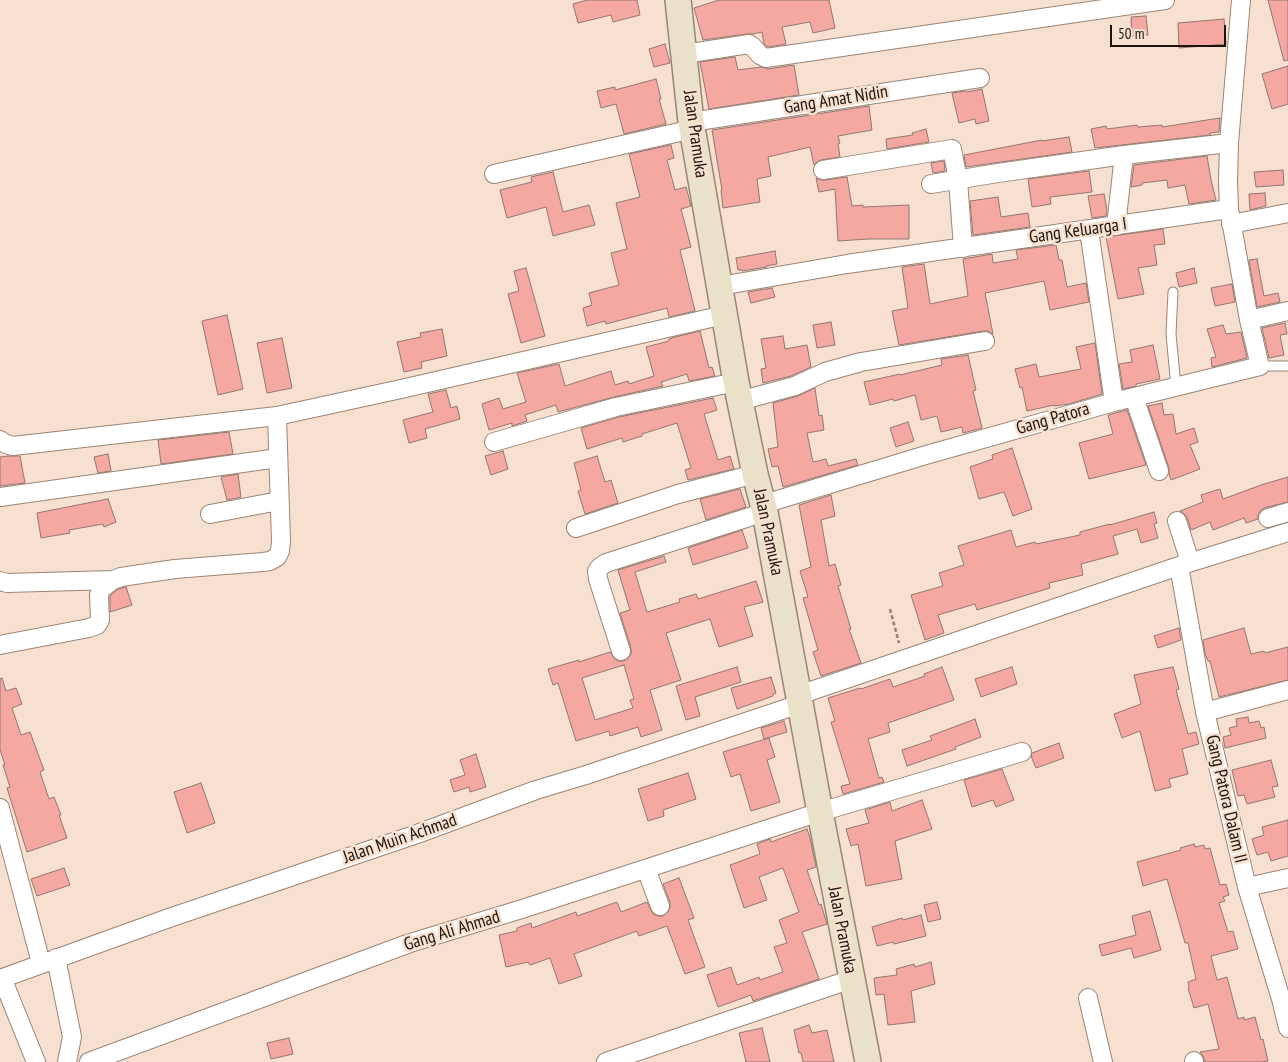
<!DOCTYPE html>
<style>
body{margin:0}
#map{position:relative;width:1288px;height:1062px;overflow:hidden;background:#f7e0cf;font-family:"PT Sans Narrow",sans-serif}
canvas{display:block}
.scale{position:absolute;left:1110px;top:25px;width:116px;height:22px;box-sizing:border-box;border:2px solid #1b130d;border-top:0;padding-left:6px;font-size:15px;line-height:18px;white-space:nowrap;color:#1b130d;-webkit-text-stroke:4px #f7e0cf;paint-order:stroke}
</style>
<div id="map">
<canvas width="1288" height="1062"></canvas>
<div class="scale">50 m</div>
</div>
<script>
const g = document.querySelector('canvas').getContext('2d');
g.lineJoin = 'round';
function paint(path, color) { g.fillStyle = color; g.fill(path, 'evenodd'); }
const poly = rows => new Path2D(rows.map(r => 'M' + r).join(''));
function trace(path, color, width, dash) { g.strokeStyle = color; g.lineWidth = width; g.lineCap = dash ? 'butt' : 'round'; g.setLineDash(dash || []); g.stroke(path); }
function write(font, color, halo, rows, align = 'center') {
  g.font = font + ' "PT Sans Narrow",sans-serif'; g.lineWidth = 5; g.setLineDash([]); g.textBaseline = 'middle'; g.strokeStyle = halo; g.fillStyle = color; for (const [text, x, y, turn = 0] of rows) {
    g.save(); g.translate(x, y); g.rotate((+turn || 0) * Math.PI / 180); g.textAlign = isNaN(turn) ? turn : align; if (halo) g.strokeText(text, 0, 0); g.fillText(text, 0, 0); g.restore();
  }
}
const building = poly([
 [587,0,637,0,640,15,613,22,611,15,578,23,573,4,587,0],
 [719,0,829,0,835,28,813,33,810,22,782,27,786,44,768,47,764,44,762,32,753,34,747,34,703,40,694,8,719,0],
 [1268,0,1288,0,1288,60,1284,61,1268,0],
 [1146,16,1148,35,1132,36,1131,17,1146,16],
 [1224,19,1226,44,1179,48,1178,23,1224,19],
 [665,44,670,63,654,67,649,49,665,44],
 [735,57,738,70,761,67,768,69,794,65,799,95,709,109,700,62,735,57],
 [1288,66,1288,104,1272,109,1262,74,1288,66],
 [656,79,661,99,659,99,666,124,624,134,616,104,601,108,597,91,615,87,615,90,656,79],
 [982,89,989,121,976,124,975,119,959,123,952,93,966,91,967,92,982,89],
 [869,106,872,130,838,136,840,143,838,144,840,157,821,160,817,162,814,165,810,147,768,157,771,176,757,179,760,202,723,208,721,190,722,190,712,130,869,106],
 [1220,118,1219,132,1210,133,1210,135,1095,148,1091,129,1106,126,1107,129,1137,125,1138,127,1162,125,1162,127,1220,118],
 [926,129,929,142,887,149,886,139,913,135,912,133,926,129],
 [1069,137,1072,152,966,167,964,155,1042,140,1042,141,1069,137],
 [671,145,674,158,667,160,675,190,686,187,691,206,681,209,691,247,680,250,695,311,669,317,667,308,606,324,605,321,587,326,583,308,592,305,589,293,619,285,611,253,627,249,616,203,640,197,629,154,671,145],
 [1207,156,1211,180,1216,200,1189,204,1185,185,1168,188,1167,180,1142,183,1142,185,1131,187,1134,165,1207,156],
 [944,161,945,171,933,173,931,163,944,161],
 [1283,170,1284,185,1256,187,1254,172,1283,170],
 [1089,171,1092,192,1050,197,1051,204,1032,207,1028,179,1089,171],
 [553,172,563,212,589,205,595,225,553,236,546,207,507,218,500,190,532,182,531,177,553,172],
 [847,177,852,206,863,205,863,207,909,205,909,239,868,239,838,241,835,189,819,192,816,178,820,180,825,180,847,177],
 [1265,193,1266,206,1250,210,1249,194,1265,193],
 [1104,194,1107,210,1106,216,1092,218,1088,196,1104,194],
 [998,197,1001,217,1028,213,1030,227,973,235,970,201,998,197],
 [1163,229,1165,244,1154,245,1157,265,1138,268,1144,294,1118,299,1106,237,1163,229],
 [1056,245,1059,260,1062,260,1067,287,1086,283,1089,302,1050,310,1044,281,985,293,993,334,988,331,983,331,899,345,892,311,908,308,902,267,924,264,930,304,968,296,963,259,992,254,993,263,1018,259,1016,250,1056,245],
 [775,251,777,264,766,266,767,267,742,271,742,270,738,270,736,258,775,251],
 [1257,259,1264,296,1278,293,1280,302,1257,307,1249,260,1257,259],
 [526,268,545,336,521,343,508,294,519,291,514,271,526,268],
 [1194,268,1197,283,1179,287,1176,273,1194,268],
 [1232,284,1235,302,1215,306,1211,288,1232,284],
 [772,288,775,297,751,303,748,292,772,288],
 [227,315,243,389,218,395,202,321,227,315],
 [831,322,835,345,817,348,813,325,831,322],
 [1285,323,1287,334,1280,335,1284,355,1269,358,1262,328,1285,323],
 [1223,325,1226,334,1241,332,1247,358,1212,367,1211,358,1216,357,1207,329,1223,325],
 [442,329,447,356,421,362,422,368,404,372,397,342,421,337,420,333,442,329],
 [700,331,709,368,712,367,715,376,689,381,687,374,661,382,663,386,614,397,558,412,556,405,525,415,527,421,512,426,512,423,489,430,482,404,499,398,503,409,526,402,517,373,559,364,565,386,611,371,615,385,628,381,629,384,654,376,646,347,669,341,669,339,675,337,700,331],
 [783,336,785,349,807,345,811,367,791,376,763,383,761,369,766,368,761,339,783,336],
 [282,338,292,388,267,393,257,343,282,338],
 [1095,343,1102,394,1069,404,1054,406,1054,405,1027,411,1022,387,1020,388,1015,369,1036,364,1039,377,1081,369,1076,347,1095,343],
 [1153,345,1160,379,1136,384,1136,386,1123,389,1119,364,1132,362,1130,350,1153,345],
 [968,355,976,390,973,391,982,428,963,433,962,427,941,432,937,416,921,420,915,395,894,401,893,399,870,405,864,382,900,374,900,375,942,365,941,359,968,355],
 [815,388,819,416,822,415,824,430,807,433,813,462,826,459,828,466,856,459,858,465,783,487,778,466,772,467,768,449,778,447,773,403,798,396,815,388],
 [446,390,451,408,457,406,460,419,425,429,427,438,409,443,403,420,433,412,428,394,446,390],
 [713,398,717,410,704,414,718,460,730,456,734,469,688,480,685,470,691,468,677,423,642,434,642,436,623,442,622,438,587,449,581,428,619,417,713,398],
 [1162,403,1164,415,1173,414,1176,434,1194,428,1198,442,1190,445,1200,469,1171,480,1169,474,1169,468,1148,406,1162,403],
 [1127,410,1146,465,1089,479,1079,443,1113,434,1108,415,1127,410],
 [908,422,914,441,896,447,890,428,908,422],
 [229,432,233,454,161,464,158,440,229,432],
 [1012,448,1032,509,1013,516,1004,492,979,499,970,467,993,459,992,455,1012,448],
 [503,451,508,469,491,475,485,456,503,451],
 [108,454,111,471,98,473,94,457,108,454],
 [8,456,20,456,25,483,0,486,0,457,8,456],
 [597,456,605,482,611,480,618,503,585,514,578,491,581,490,574,463,597,456],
 [238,474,241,497,227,500,221,477,238,474],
 [1288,477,1288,502,1264,508,1260,511,1258,515,1258,519,1246,523,1244,518,1213,530,1210,522,1191,530,1187,517,1184,514,1180,511,1203,502,1201,495,1220,489,1223,499,1261,485,1288,477],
 [740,489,746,507,706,520,700,499,740,489],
 [831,495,835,516,821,520,829,566,835,564,841,585,838,586,851,629,849,629,861,663,821,676,813,652,818,650,803,598,808,597,800,571,811,567,799,505,831,495],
 [108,499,116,522,104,527,103,524,69,530,70,533,41,538,37,513,108,499],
 [1154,512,1157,523,1154,524,1158,538,1141,543,1137,529,1113,536,1118,554,1081,564,1083,575,1049,583,1050,588,977,610,975,604,938,615,944,633,925,640,911,595,943,586,939,573,964,565,958,546,1011,530,1016,547,1035,542,1036,544,1080,535,1080,532,1110,524,1110,525,1154,512],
 [742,530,748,548,693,565,688,548,742,530],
 [664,556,666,562,635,572,647,612,680,602,679,599,696,594,698,599,756,581,763,602,744,607,753,636,719,647,710,619,666,633,681,680,650,690,662,730,641,737,638,727,610,736,609,731,576,741,558,683,553,685,548,669,579,660,579,662,610,652,614,658,618,661,624,661,628,658,631,654,631,648,620,613,630,610,618,570,664,556],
 [624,665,634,699,630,700,633,708,595,720,582,678,624,665],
 [126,587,132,605,110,612,110,596,118,589,126,587],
 [1179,628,1181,640,1158,648,1154,636,1179,628],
 [1244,628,1251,654,1264,651,1265,653,1288,647,1288,680,1219,697,1210,661,1208,661,1205,654,1203,640,1244,628],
 [737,667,741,682,695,697,700,716,686,720,676,686,737,667],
 [942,667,954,700,888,723,890,732,868,739,879,778,882,777,884,782,843,794,841,786,850,784,831,722,835,721,828,698,860,688,861,689,890,679,893,687,925,676,924,674,942,667],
 [1012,667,1017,684,981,697,975,679,1012,667],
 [1173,667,1179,689,1176,690,1188,734,1196,732,1199,744,1182,749,1188,774,1169,779,1171,787,1155,791,1140,731,1122,738,1114,714,1141,704,1134,675,1173,667],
 [771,677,776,693,773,694,773,696,737,709,731,688,771,677],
 [2,678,6,691,16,688,22,704,12,708,21,735,30,732,44,770,40,772,49,799,54,797,61,815,59,815,67,838,27,852,7,788,10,787,3,765,5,765,0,750,0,679,2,678],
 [1248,717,1249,723,1259,721,1261,728,1264,727,1266,738,1225,748,1223,737,1231,735,1229,728,1237,726,1236,719,1248,717],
 [975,719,981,737,955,747,956,749,907,766,902,750,932,740,930,736,975,719],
 [784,721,787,732,764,739,761,728,784,721],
 [769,738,775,757,767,760,780,802,751,811,740,774,731,777,723,752,769,738],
 [1059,743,1064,758,1036,768,1031,756,1032,753,1059,743],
 [476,754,486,787,470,792,469,787,454,792,450,780,465,775,460,760,476,754],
 [1271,760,1278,786,1272,787,1275,797,1247,804,1244,795,1238,796,1232,770,1271,760],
 [1002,769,1014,800,996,807,993,800,972,807,964,780,1002,769],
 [688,773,696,799,663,810,664,816,648,821,638,789,688,773],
 [201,783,215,823,187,833,174,792,201,783],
 [922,800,932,829,895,841,902,879,866,886,858,844,851,846,846,829,869,823,865,810,890,802,892,811,922,800],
 [1288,820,1288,856,1271,861,1268,852,1257,855,1252,839,1264,835,1262,827,1288,820],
 [807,829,810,838,816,867,807,870,819,905,821,904,827,924,802,932,819,979,753,1001,751,995,718,1007,707,975,731,967,737,985,759,977,760,980,783,972,774,947,787,943,779,920,799,912,783,868,759,877,767,900,744,908,730,865,760,854,757,844,770,839,771,842,807,829],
 [1194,844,1195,847,1204,845,1205,849,1210,848,1220,885,1226,884,1229,895,1223,897,1225,901,1219,903,1228,932,1233,931,1238,949,1211,956,1217,980,1227,977,1238,1019,1244,1017,1244,1020,1255,1017,1261,1040,1263,1039,1268,1061,1261,1062,1205,1062,1203,1056,1200,1052,1219,1049,1208,1004,1194,1008,1188,988,1189,987,1188,982,1196,979,1188,943,1185,943,1167,879,1143,886,1137,862,1181,850,1180,848,1194,844],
 [64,868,70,885,37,896,31,879,64,868],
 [679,878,694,918,688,920,705,967,685,974,667,926,639,936,637,931,574,954,582,976,559,984,550,958,530,965,528,962,506,967,499,935,517,931,517,928,531,923,532,928,576,912,577,916,617,902,621,912,647,902,653,914,658,916,663,916,668,912,670,907,670,902,663,884,679,878],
 [937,902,941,919,928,922,924,905,937,902],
 [1150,911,1161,950,1134,958,1131,948,1102,956,1099,945,1136,935,1132,916,1150,911],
 [921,915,926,936,894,944,893,942,877,946,872,927,902,918,903,920,921,915],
 [931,962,935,984,911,991,915,1022,888,1025,884,994,876,995,874,978,897,975,896,969,914,964,915,967,931,962],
 [809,1025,812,1033,827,1030,834,1062,803,1062,801,1053,799,1053,794,1030,809,1025],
 [762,1028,770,1062,746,1062,739,1033,762,1028],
 [289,1038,293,1054,271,1059,267,1043,289,1038]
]);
paint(building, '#f4a8a1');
trace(building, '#917673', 1);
const lane = poly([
 [1173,292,1171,334,1176,387],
 [1260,366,1288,366]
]);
const street = poly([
 [684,54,749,44,753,47,760,55,766,58,1165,0],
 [691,122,980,78],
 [823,170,952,149,958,180,963,248],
 [494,174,693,129],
 [931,184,998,173,1124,155,1229,143],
 [1229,209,1249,320],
 [1231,224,1288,213],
 [1116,226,1124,155],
 [1089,230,1114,402],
 [720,286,847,264,1229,209,1228,182,1229,143,1241,0],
 [1134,397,1159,471],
 [739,401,795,386,825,372,861,362,985,341],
 [0,440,6,444,13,446,277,416,401,389,724,315],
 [494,442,616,407,736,382],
 [0,497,278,458],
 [764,504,926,455,1114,402,1260,366,1249,320,1288,311],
 [210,514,279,501],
 [1268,518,1288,512],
 [1177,521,1190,562],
 [576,528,678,494,755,474],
 [1179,566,1205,712,1247,887,1281,999,1288,1028],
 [0,581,7,583,113,580],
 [0,645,89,628,97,625,100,620,99,595,101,589,113,580,121,577,175,569,263,562,270,561,277,557,280,551,281,541,277,416],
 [621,651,598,579,597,571,600,567,606,563,765,512],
 [799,695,1179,566,1288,532],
 [1205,712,1288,690],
 [0,808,41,963],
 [646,869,660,906],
 [1247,887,1288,878],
 [56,958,72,1037,67,1062],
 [2,978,36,1062],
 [0,979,169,918,417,834,536,790,586,775,800,704],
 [1088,998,1103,1062],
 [1194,1061,1194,1062],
 [89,1062,410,943,522,909,820,812,1022,752],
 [606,1062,852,979]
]);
const secondary = poly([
 [678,0,691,122,736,382,755,474,765,512,820,812,868,1062]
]);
trace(lane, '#998576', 11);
trace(street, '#998576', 20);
trace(secondary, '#998576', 28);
trace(poly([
 [890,609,899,643]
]), '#928276', 2.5, [4, 2.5]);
trace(lane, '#fff', 9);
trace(street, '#fff', 18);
trace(secondary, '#e9e2c8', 25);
write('18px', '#1b130d', '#f7e0cf', [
 ["Gang Amat Nidin",836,100,-9],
 ["Jalan Pramuka",695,134,82],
 ["Gang Keluarga I",1078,231,-8],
 ["Gang Patora",1053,419,-16],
 ["Jalan Pramuka",768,532,78],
 ["Gang Patora Dalam II",1226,799,77],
 ["Jalan Muin Achmad",400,839,-19],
 ["Jalan Pramuka",842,930,79],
 ["Gang Ali Ahmad",452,931,-17]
]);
</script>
